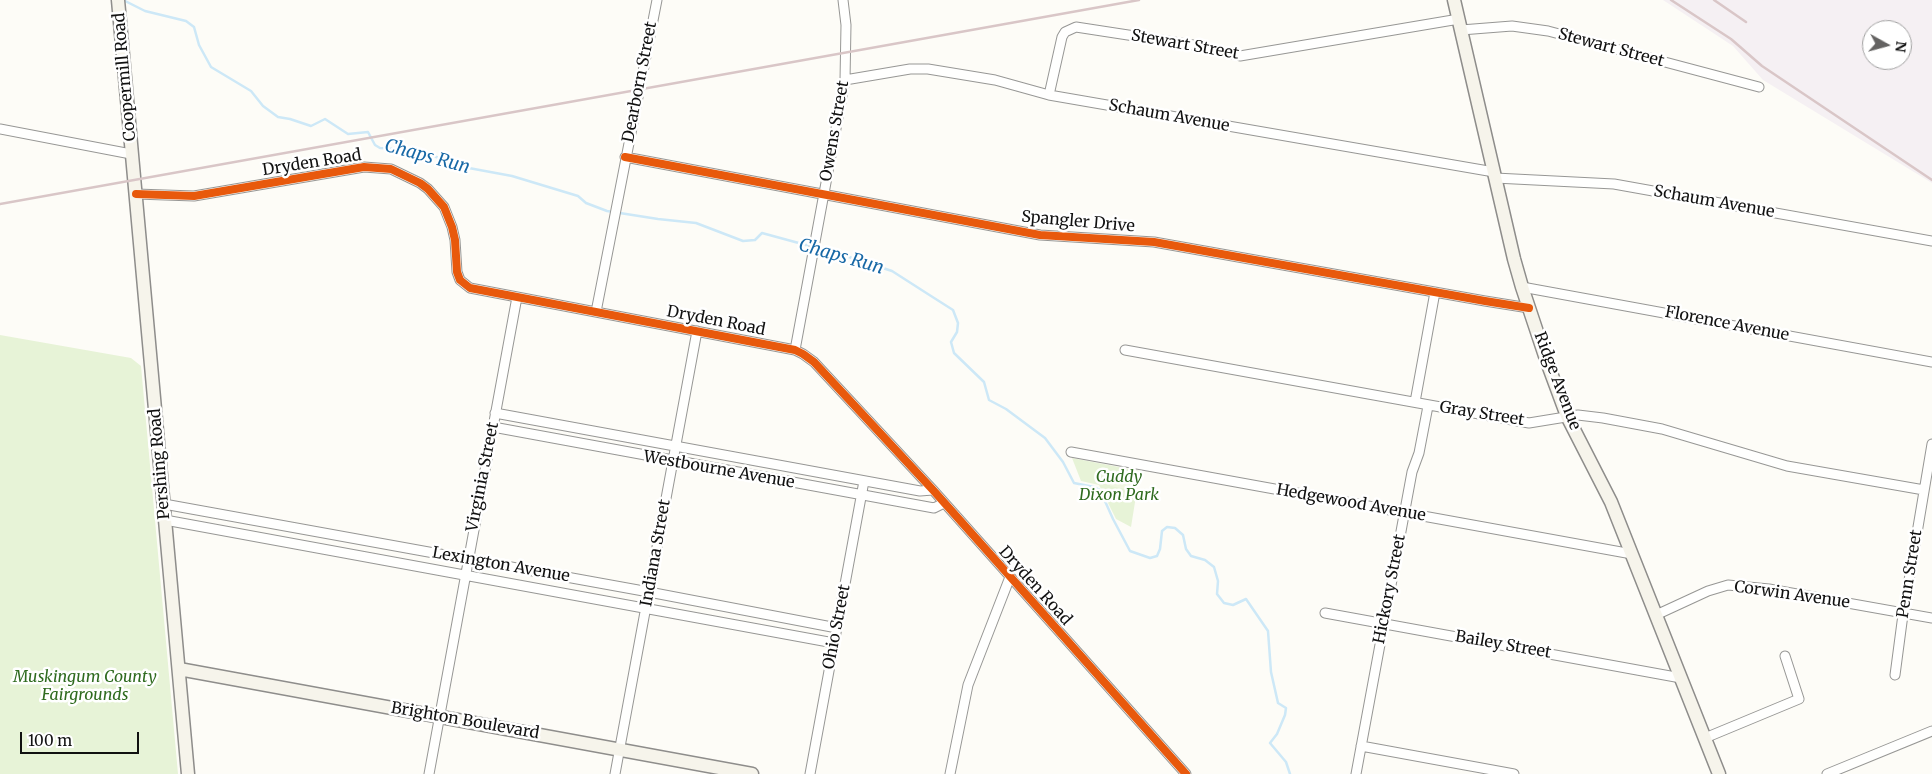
<!DOCTYPE html>
<style>
body{margin:0}
#map{position:relative;width:1932px;height:774px;overflow:hidden;background:#fdfcf7;font-family:Merriweather,serif}
canvas{display:block}
.north{position:absolute;left:1862px;top:20px;width:50px;height:50px;box-sizing:border-box;background:#fff;border:1px solid #a0a0a0;border-radius:50%;rotate:97deg;font-size:14px;font-weight:700;line-height:20px;text-align:center;color:#111}
.north::after{content:'';display:block;margin:auto;width:18px;height:22px;background:#646362;clip-path:polygon(50% 0,100% 100%,50% 72%,0 100%)}
.scale{position:absolute;left:20px;top:732px;width:119px;height:22px;box-sizing:border-box;border:2px solid #111;border-top:0;padding-left:6px;font-size:15px;line-height:18px;white-space:nowrap;color:#111;-webkit-text-stroke:4px #fff;paint-order:stroke}
</style>
<div id="map">
<canvas width="1932" height="774"></canvas>
<div class="north">N</div>
<div class="scale">100 m</div>
</div>
<script>
const g = document.querySelector('canvas').getContext('2d');
g.lineJoin = 'round';
function paint(path, color) { g.fillStyle = color; g.fill(path, 'evenodd'); }
const poly = rows => new Path2D(rows.map(r => 'M' + r).join(''));
function trace(path, color, width, dash) { g.strokeStyle = color; g.lineWidth = width; g.lineCap = dash ? 'butt' : 'round'; g.setLineDash(dash || []); g.stroke(path); }
function write(font, color, halo, rows, align = 'center') {
  g.font = font + ' Merriweather,serif'; g.lineWidth = 5; g.setLineDash([]); g.textBaseline = 'middle'; g.strokeStyle = halo; g.fillStyle = color; for (const [text, x, y, turn = 0] of rows) {
    g.save(); g.translate(x, y); g.rotate((+turn || 0) * Math.PI / 180); g.textAlign = isNaN(turn) ? turn : align; if (halo) g.strokeText(text, 0, 0); g.fillText(text, 0, 0); g.restore();
  }
}
paint(poly([
 [1663,0,1932,0,1932,183,1763,80,1733,46],
 [1872,30,1902,30,1902,60,1872,60]
]), '#f5f0f3');
paint(poly([
 [0,335,131,358,141,366,178,774,0,774],
 [1072,458,1140,471,1131,527,1116,519,1099,485,1081,481]
]), '#e7f3d7');
paint(poly([
 [1113,471,1138,477,1135,491,1110,486]
]), '#f0f6e1');
trace(poly([
 [123,0,145,11,186,21,194,27,199,45,211,67,251,91,263,106,278,117,290,119,311,126,325,119,348,134,368,132,375,145,380,148,414,150,449,161,458,166,512,176,578,196,586,203,607,211,658,219,696,223,743,241,755,240,762,233,806,245,833,256,849,257,892,271,931,296,953,310,958,323,957,332,951,342,954,353,984,382,989,400,1006,409,1045,438,1063,462,1074,483,1094,487,1100,490,1113,519,1130,551,1150,558,1157,556,1160,549,1162,531,1167,527,1175,528,1183,535,1186,549,1191,556,1205,560,1214,567,1218,581,1217,594,1224,603,1233,605,1246,599,1268,631,1271,672,1278,703,1286,708,1285,715,1277,734,1270,743,1286,762,1290,774]
]), '#cde8f7', 2.5);
const street = poly([
 [1461,30,1512,26,1548,31,1759,87],
 [845,80,910,69,928,69,995,80,1049,95,1494,172],
 [1049,95,1062,37,1065,32,1076,27,1193,45,1240,56,1459,19],
 [0,129,131,154],
 [625,157,1040,235,1154,242,1485,301,1529,308],
 [1495,178,1614,184,1932,241],
 [136,194,194,196,364,167,391,169,420,183,428,189,444,207,452,227,455,240,457,272,460,280,470,288,795,350,803,354,814,362,933,490,1186,774],
 [1522,287,1932,362],
 [596,312,657,0],
 [795,350,845,80,846,25,843,0],
 [1125,350,1529,423,1578,415,1603,418,1662,429,1787,466,1924,490],
 [1415,402,1435,292],
 [495,413,920,491,933,490],
 [493,427,934,508,944,503],
 [1071,452,1632,554],
 [164,504,649,592,837,628],
 [165,520,834,643],
 [1325,613,1681,678],
 [1656,615,1708,591,1728,585,1769,589,1932,618],
 [1895,675,1902,622,1932,444],
 [1705,738,1799,699,1785,656],
 [1361,746,1514,774],
 [429,774,517,297],
 [615,774,697,331],
 [810,774,864,481],
 [950,774,968,685,1010,577],
 [1356,774,1412,472,1419,453,1428,406],
 [1827,774,1932,731]
]);
const secondary = poly([
 [118,0,188,774],
 [1454,0,1514,259,1522,287,1547,362,1567,416,1611,502,1719,774],
 [179,669,752,774]
]);
trace(street, '#979795', 11);
trace(secondary, '#8e8d8b', 15);
trace(street, '#fffffe', 9);
trace(secondary, '#f6f4eb', 12);
trace(poly([
 [1671,0,1731,39,1762,66,1932,180],
 [1714,0,1746,22],
 [0,204,1139,0]
]), '#d9c6c7', 2.5);
trace(poly([
 [625,157,1040,235,1154,242,1485,301,1529,308],
 [136,194,194,196,364,167,391,169,420,183,428,189,444,207,452,227,455,240,457,272,460,280,470,288,795,350,803,354,814,362,933,490,1186,774]
]), '#e8590c', 8);
write('16px', '#111', '#fff', [
 ["Stewart Street",1185,45,10],
 ["Stewart Street",1611,48,15],
 ["Coopermill Road",125,77,-95],
 ["Dearborn Street",640,82,-79],
 ["Schaum Avenue",1169,116,10],
 ["Owens Street",835,131,-80],
 ["Dryden Road",312,163,-9],
 ["Schaum Avenue",1714,202,10],
 ["Spangler Drive",1078,222,5],
 ["Dryden Road",716,321,11],
 ["Florence Avenue",1727,324,11],
 ["Ridge Avenue",1557,381,69],
 ["Gray Street",1482,414,9],
 ["Pershing Road",160,464,-95],
 ["Westbourne Avenue",719,470,10],
 ["Virginia Street",483,477,-79],
 ["Hedgewood Avenue",1351,503,10],
 ["Indiana Street",656,553,-80],
 ["Lexington Avenue",501,565,10],
 ["Penn Street",1910,574,-81],
 ["Dryden Road",1035,586,48],
 ["Hickory Street",1390,589,-79],
 ["Corwin Avenue",1792,595,8],
 ["Ohio Street",837,627,-79],
 ["Bailey Street",1503,645,10],
 ["Brighton Boulevard",465,721,10]
]);
write('italic 16px', '#2f6b1f', '#fff', [
 ["Cuddy",1119,477],
 ["Dixon Park",1119,495],
 ["Muskingum County",85,677],
 ["Fairgrounds",85,695]
]);
write('italic 18px', '#1768a6', '#fff', [
 ["Chaps Run",427,157,15],
 ["Chaps Run",841,257,16]
]);
</script>
